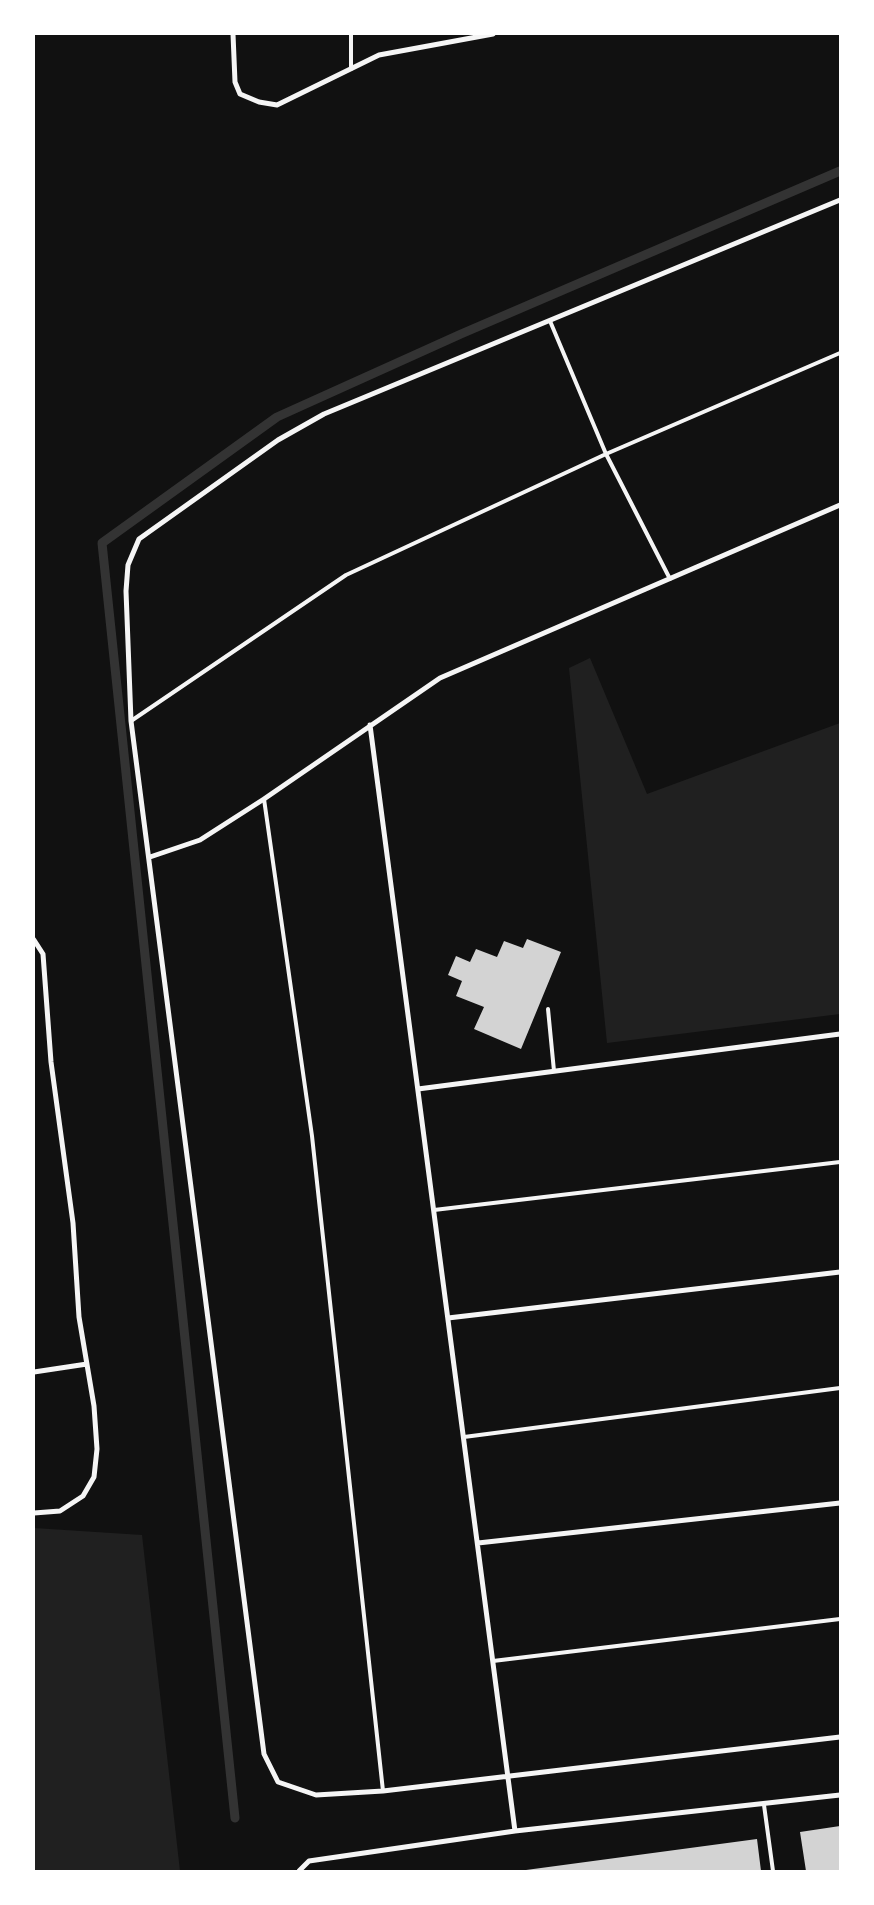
<!DOCTYPE html>
<style>
body{margin:0}
#map{position:relative;width:874px;height:1905px;overflow:hidden;background:#111;font-family:"Space Grotesk",sans-serif}
canvas{display:block}
.frame{position:absolute;inset:0;border:35px solid #fff;pointer-events:none}
</style>
<div id="map">
<canvas width="874" height="1905"></canvas>
<div class="frame"></div>
</div>
<script>
const g = document.querySelector('canvas').getContext('2d');
g.lineJoin = 'round';
function paint(path, color) { g.fillStyle = color; g.fill(path, 'evenodd'); }
const poly = rows => new Path2D(rows.map(r => 'M' + r).join(''));
function trace(path, color, width, dash) { g.strokeStyle = color; g.lineWidth = width; g.lineCap = dash ? 'butt' : 'round'; g.setLineDash(dash || []); g.stroke(path); }
paint(poly([
 [590,658,647,794,840,723,840,1014,607,1043,569,668],
 [34,1528,142,1535,180,1871,34,1871]
]), '#202020');
trace(poly([
 [235,1818,102,543,277,417,461,334,840,171]
]), '#333', 9);
paint(poly([
 [527,939,561,952,521,1049,474,1029,484,1007,456,996,462,981,448,975,456,956,470,962,476,949,497,957,504,941,523,948],
 [840,1826,840,1871,806,1871,800,1832],
 [757,1839,761,1871,526,1871,526,1870]
]), '#d3d3d3');
trace(poly([
 [351,34,351,69],
 [550,321,606,454,670,579],
 [131,721,346,575,606,454,840,353],
 [264,799,312,1136,383,1791],
 [548,1009,554,1071],
 [434,1210,840,1162],
 [464,1437,840,1388],
 [493,1661,840,1619],
 [764,1805,773,1871]
]), '#f5f5f5', 4);
trace(poly([
 [233,34,235,82,240,94,259,102,277,105,379,55,493,34],
 [840,200,324,414,278,440,139,539,128,565,126,591,131,721,264,1754,278,1782,316,1795,383,1791,840,1737],
 [370,725,515,1831],
 [150,857,200,840,264,799,440,678,840,505],
 [34,940,43,954,51,1062,73,1223,79,1317,94,1406,97,1449,94,1477,83,1496,60,1511,34,1513],
 [418,1089,840,1034],
 [448,1318,840,1272],
 [34,1372,87,1364],
 [478,1543,840,1503],
 [299,1871,309,1861,515,1831,840,1795]
]), '#f5f5f5', 5);
</script>
